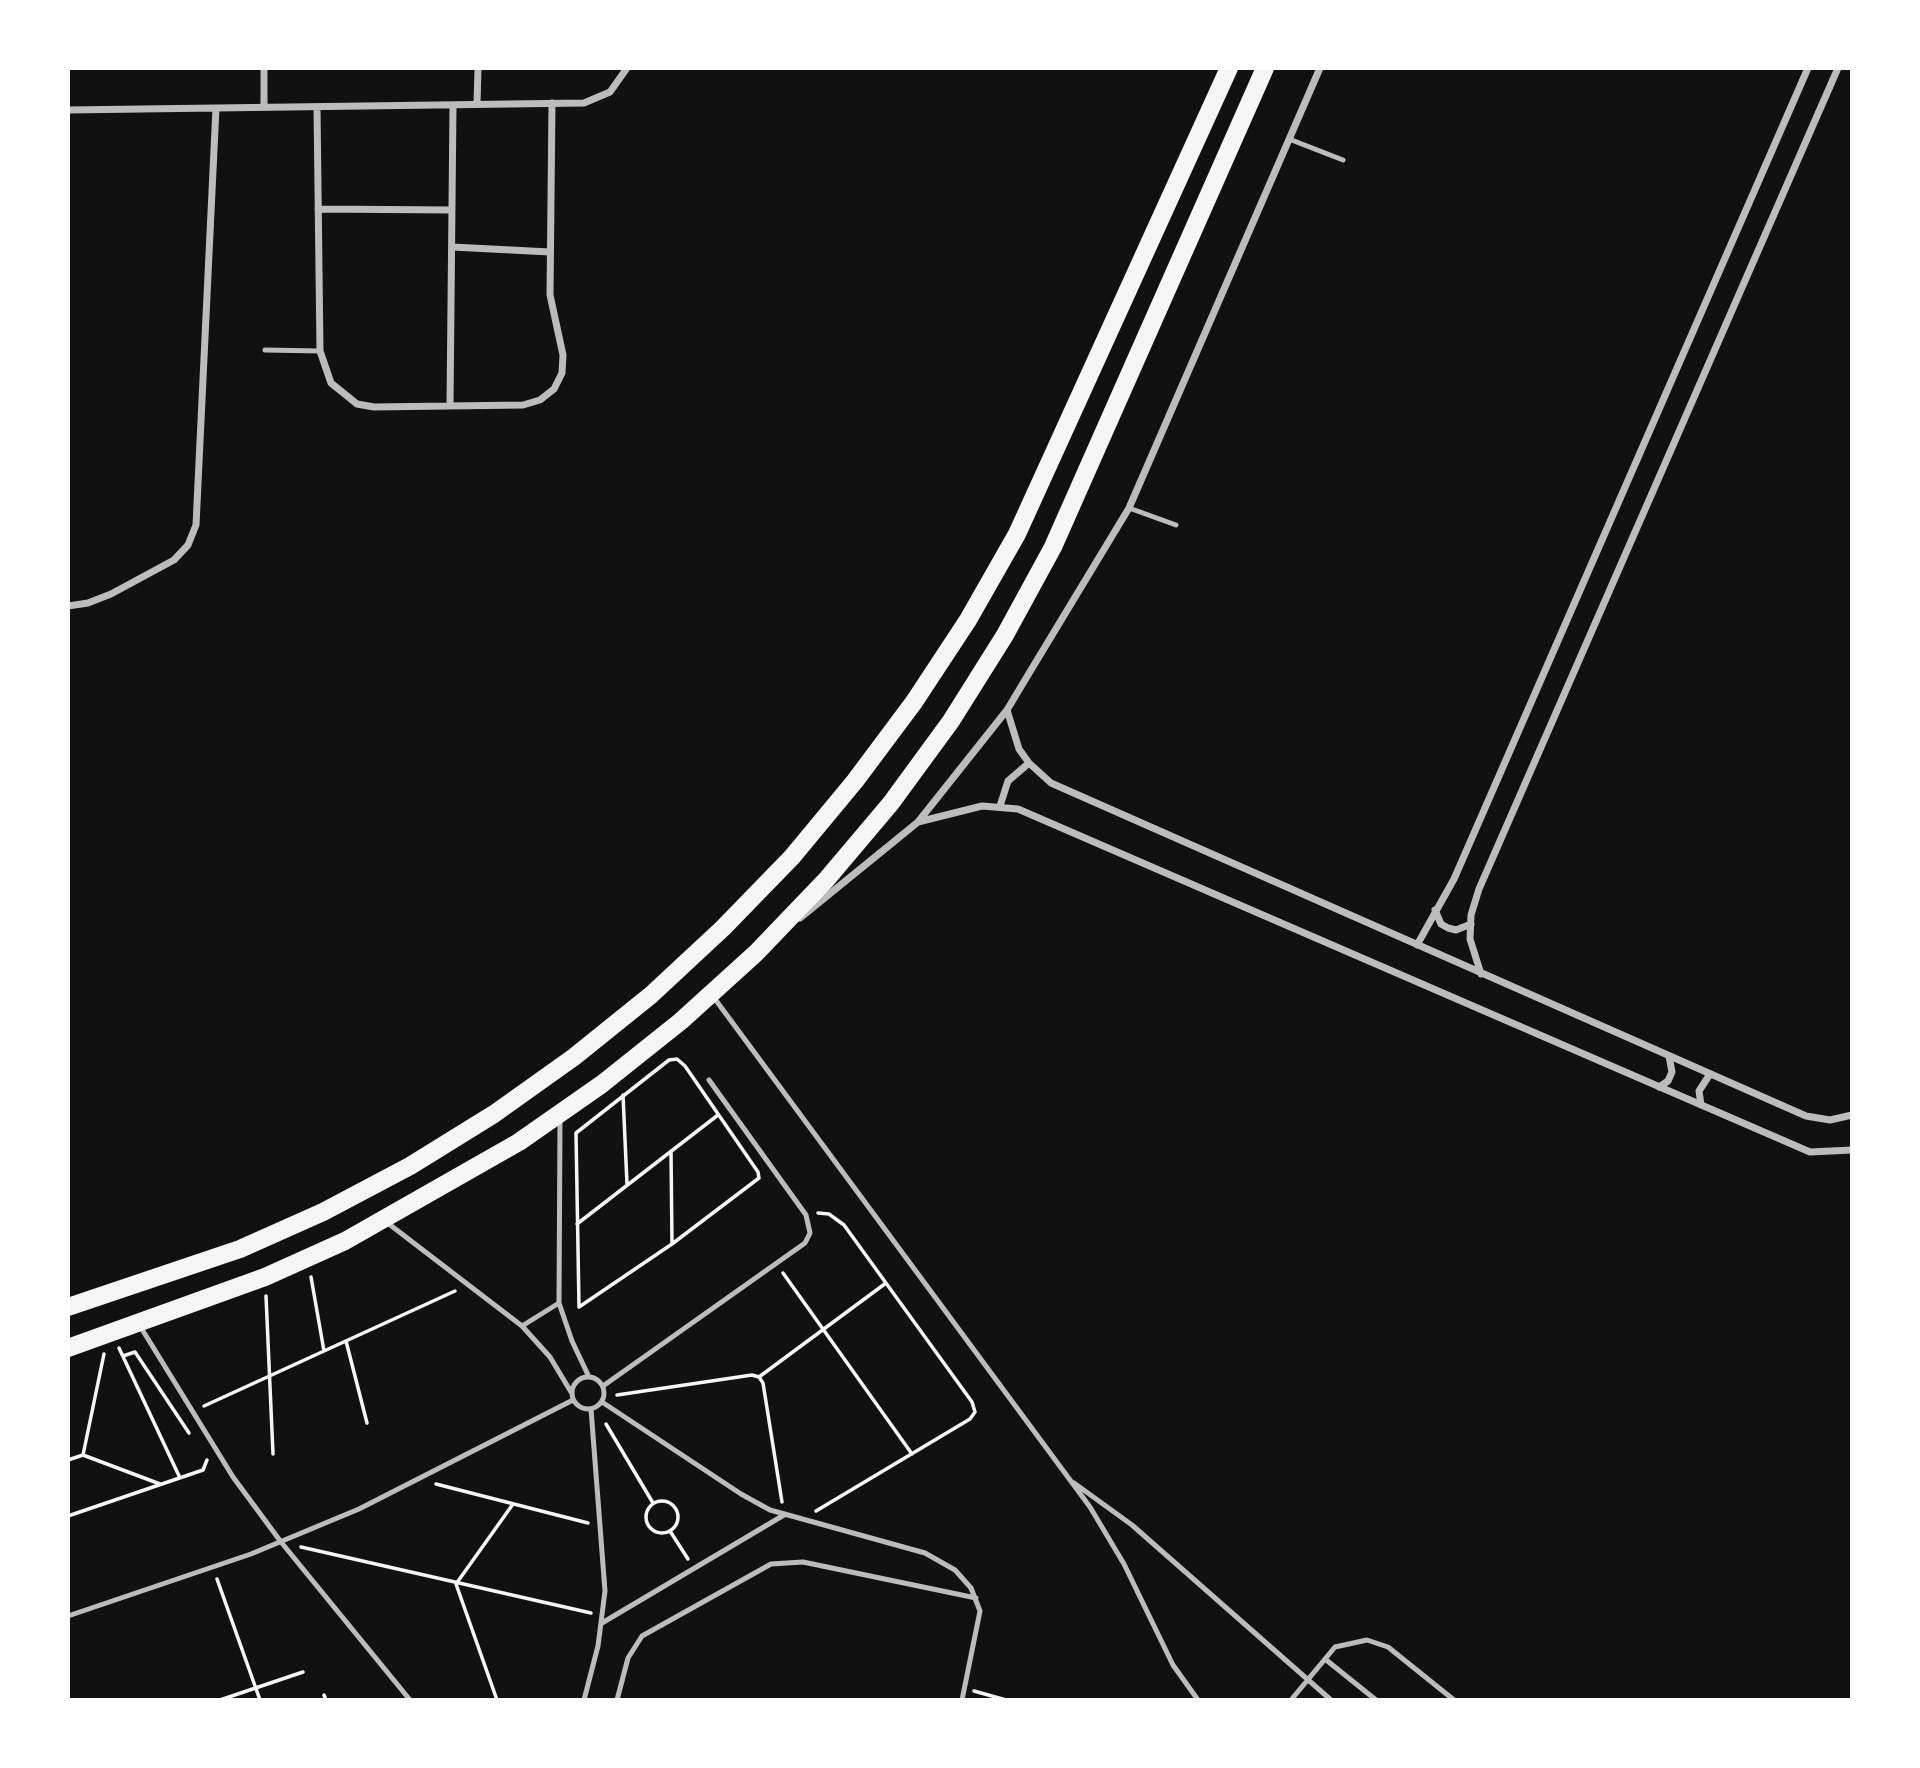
<!DOCTYPE html>
<style>
body{margin:0}
#map{position:relative;width:1920px;height:1768px;overflow:hidden;background:#111;font-family:"Sofia Sans Condensed",sans-serif}
canvas{display:block}
.frame{position:absolute;inset:0;border:70px solid #fff;pointer-events:none}
</style>
<div id="map">
<canvas width="1920" height="1768"></canvas>
<div class="frame"></div>
</div>
<script>
const g = document.querySelector('canvas').getContext('2d');
g.lineJoin = 'round';
const poly = rows => new Path2D(rows.map(r => 'M' + r).join(''));
function trace(path, color, width, dash) { g.strokeStyle = color; g.lineWidth = width; g.lineCap = dash ? 'butt' : 'round'; g.setLineDash(dash || []); g.stroke(path); }
trace(poly([
 [677,1059,685,1066,758,1172,759,1178,672,1244,579,1307,576,1133,669,1060,677,1059],
 [623,1095,627,1184],
 [671,1151,672,1244],
 [577,1224,718,1115],
 [783,1273,912,1454],
 [311,1277,324,1351],
 [266,1296,273,1454],
 [346,1341,367,1423],
 [119,1348,180,1478],
 [104,1354,83,1455,160,1484],
 [123,1356,135,1352,189,1433],
 [759,1377,886,1283],
 [617,1395,752,1375,759,1377,763,1383,782,1502],
 [204,1406,455,1291],
 [606,1424,653,1503],
 [68,1460,83,1455],
 [436,1484,588,1523],
 '646 1517a16 16 0 1 1 32 0a16 16 0 1 1-32 0Z',
 [816,1511,970,1419,975,1412,972,1402,844,1225,829,1214,818,1213],
 [68,1516,203,1470,207,1460],
 [670,1531,688,1559],
 [301,1547,591,1613],
 [217,1579,260,1700],
 [974,1691,1006,1700],
 [324,1695,326,1700],
 [220,1700,303,1672],
 [497,1700,456,1584,513,1504]
]), '#f5f5f5', 3.5);
trace(poly([
 [1289,139,1343,160],
 [265,350,320,351],
 [1129,508,1176,525],
 [712,995,1090,1507,1124,1564,1173,1665,1198,1700],
 [560,1120,559,1303,572,1341,589,1377],
 [385,1221,522,1326,550,1357,571,1392],
 [140,1326,233,1477,281,1542,410,1700],
 [522,1326,559,1303],
 '572 1393a16 16 0 1 1 32 0a16 16 0 1 1-32 0Z',
 [603,1386,805,1243,810,1233,806,1215,709,1080],
 [602,1402,741,1494,770,1510,925,1553,955,1570,971,1588,980,1611,962,1700],
 [1074,1483,1132,1525,1331,1700],
 [68,1616,251,1554,359,1509,573,1400],
 [602,1623,784,1515],
 [1325,1659,1376,1700],
 [584,1700,598,1646,605,1591,591,1409],
 [617,1700,628,1658,642,1636,771,1564,803,1562,976,1598],
 [1291,1700,1335,1647,1367,1640,1388,1647,1454,1700]
]), '#bcbcbc', 5);
trace(poly([
 [477,104,478,68],
 [264,107,264,68],
 [317,107,320,351,331,383,357,404,374,407,523,405,540,400,554,389,562,373,563,355,550,295,552,103],
 [68,110,584,103,610,92,627,68],
 [318,209,451,210],
 [452,247,550,252],
 [450,405,453,105],
 [68,606,88,603,111,594,174,560,188,545,196,525,216,108],
 [1007,710,1019,749,1029,763,1051,783,1806,1116,1830,1120,1852,1115],
 [1000,806,1008,781,1029,763],
 [918,822,982,806,1018,809,1810,1152,1852,1150],
 [1435,910,1441,924,1448,928,1456,930,1471,924],
 [800,918,918,822,1007,710,1028,675,1129,508,1320,68],
 [1417,945,1454,879,1808,68],
 [1481,974,1470,939,1471,915,1479,889,1838,68],
 [1659,1087,1668,1081,1672,1072,1669,1056],
 [1701,1105,1699,1091,1710,1074]
]), '#bcbcbc', 7);
trace(poly([
 [68,1307,240,1249,323,1212,410,1166,494,1114,574,1057,651,995,723,928,792,857,855,781,914,702,968,620,1017,534,1229,68],
 [68,1348,265,1277,345,1241,519,1142,602,1084,681,1021,756,953,826,880,891,803,951,721,1005,635,1053,547,1265,68]
]), '#f5f5f5', 18);
</script>
